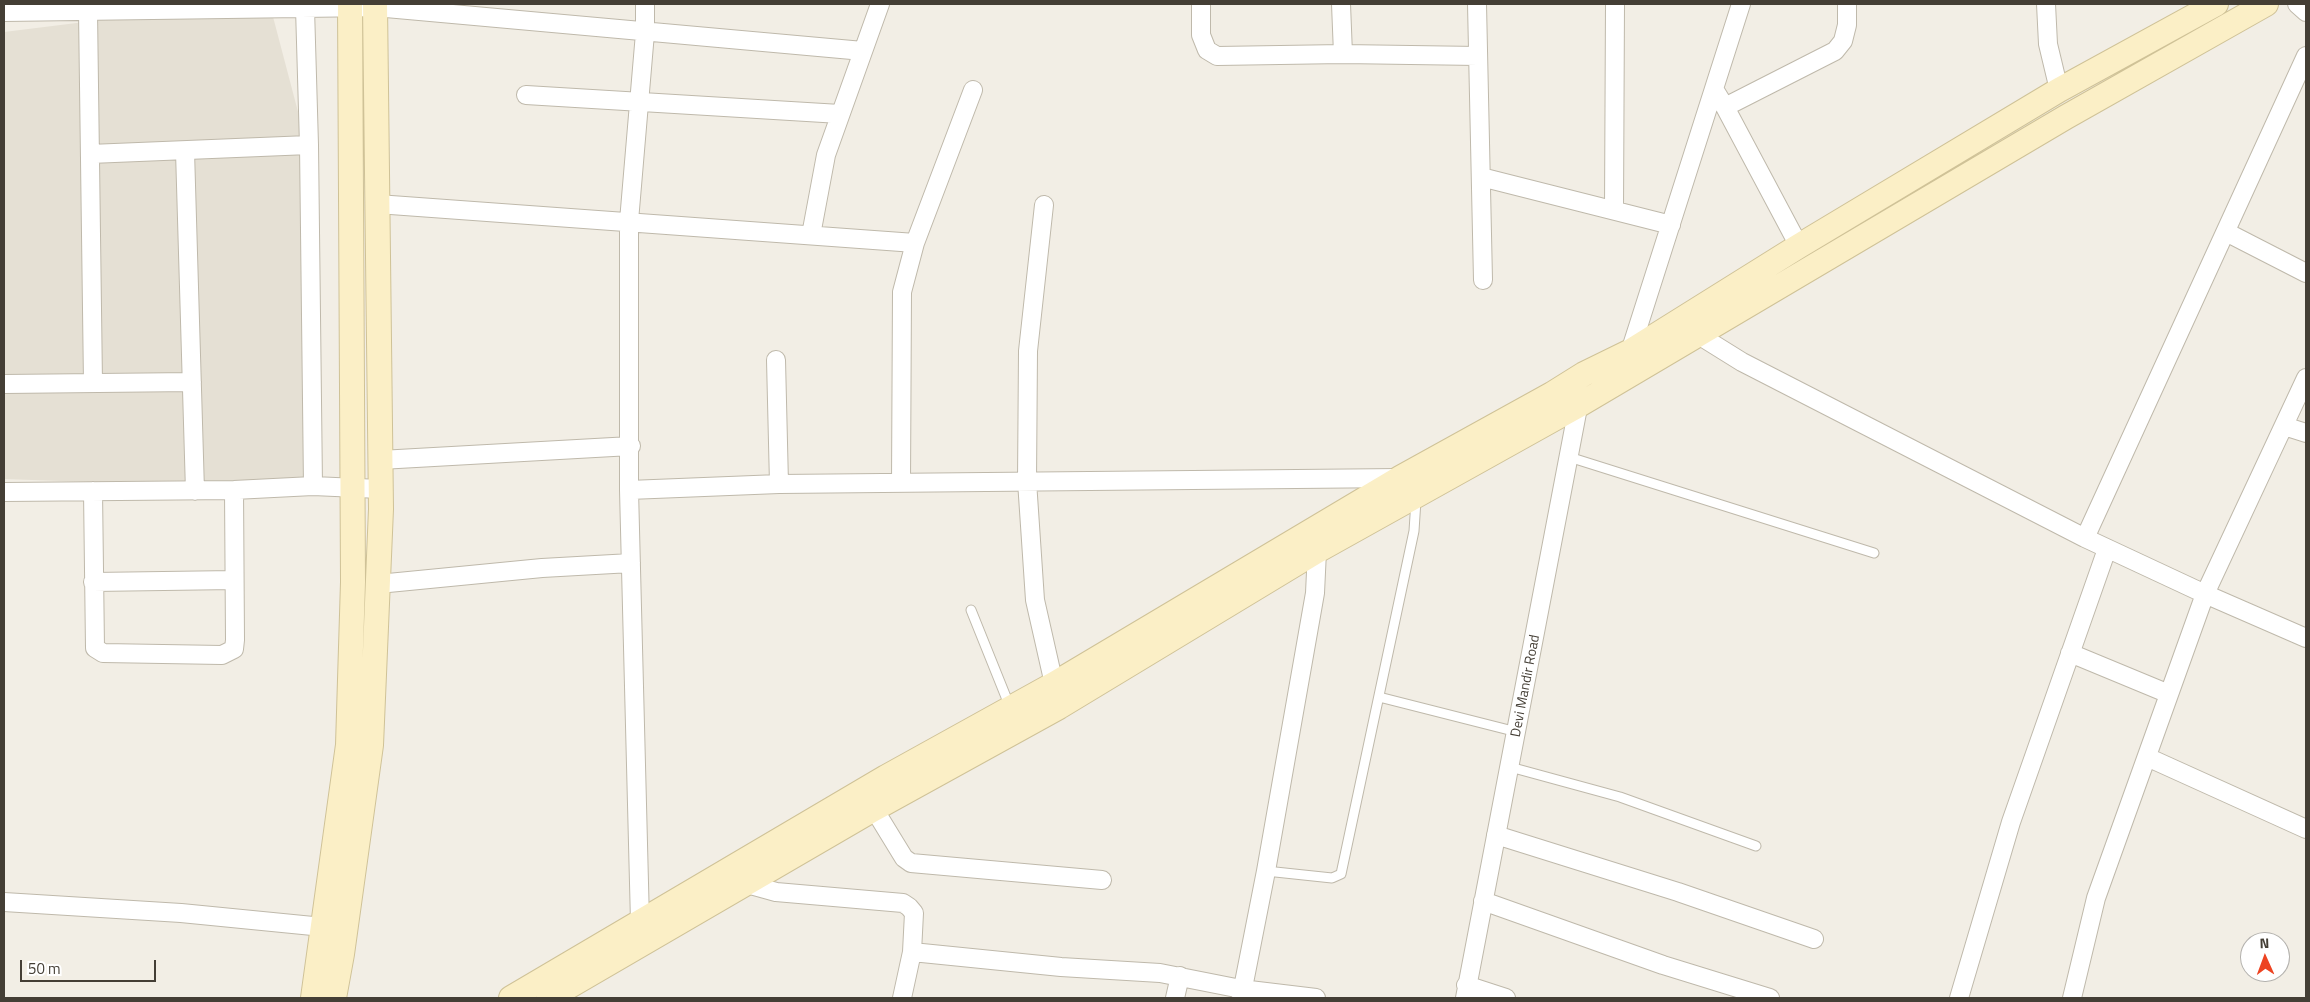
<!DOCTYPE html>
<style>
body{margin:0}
#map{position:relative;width:2310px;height:1002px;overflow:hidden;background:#f2eee5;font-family:"Titillium Web",sans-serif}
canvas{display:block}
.frame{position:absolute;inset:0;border:5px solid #443e35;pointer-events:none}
.north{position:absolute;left:2240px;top:932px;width:50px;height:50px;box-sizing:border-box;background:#fff;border:1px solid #b4b2ae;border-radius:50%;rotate:358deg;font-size:14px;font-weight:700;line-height:20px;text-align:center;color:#443e35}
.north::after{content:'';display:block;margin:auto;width:18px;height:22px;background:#ed4321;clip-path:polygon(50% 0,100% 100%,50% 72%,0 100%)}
.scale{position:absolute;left:20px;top:960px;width:136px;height:22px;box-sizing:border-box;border:2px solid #443e35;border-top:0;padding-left:6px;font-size:15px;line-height:18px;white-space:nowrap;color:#443e35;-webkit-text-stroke:4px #fff;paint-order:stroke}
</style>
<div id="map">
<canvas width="2310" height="1002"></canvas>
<div class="frame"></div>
<div class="north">N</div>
<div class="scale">50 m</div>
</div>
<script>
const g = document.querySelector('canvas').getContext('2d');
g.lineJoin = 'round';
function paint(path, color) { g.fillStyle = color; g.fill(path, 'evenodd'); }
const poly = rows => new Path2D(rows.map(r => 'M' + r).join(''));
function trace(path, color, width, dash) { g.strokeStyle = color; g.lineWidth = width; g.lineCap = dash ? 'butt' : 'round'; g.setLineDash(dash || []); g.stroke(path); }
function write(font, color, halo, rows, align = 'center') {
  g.font = font + ' "Titillium Web",sans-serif'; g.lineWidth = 4; g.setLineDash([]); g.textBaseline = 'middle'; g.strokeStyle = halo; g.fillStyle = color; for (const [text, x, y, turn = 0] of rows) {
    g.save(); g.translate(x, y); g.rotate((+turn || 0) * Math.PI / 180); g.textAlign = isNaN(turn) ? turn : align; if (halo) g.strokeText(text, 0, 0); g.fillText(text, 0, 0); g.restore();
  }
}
paint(poly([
 [272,13,307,146,314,490,4,479,4,32,141,15]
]), '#e5e0d4');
const lane = poly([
 [1569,457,1874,553],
 [971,610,1010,707],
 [1379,697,1517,732],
 [1510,767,1620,797,1756,846],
 [1266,871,1332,878,1341,874,1414,531,1416,500]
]);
const street = poly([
 [1201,4,1201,35,1207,50,1217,56,1343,54,1478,56],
 [1341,4,1343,54],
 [1477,4,1483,280],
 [2046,4,2048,44,2059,90],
 [2297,4,2306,12],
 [305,8,309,145,313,486],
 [88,11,93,383],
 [4,12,375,7,863,51],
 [1714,89,1725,107,1835,51,1843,41,1847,25,1847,4],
 [526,95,840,114],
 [1725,107,1799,246],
 [185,151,195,491],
 [90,154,309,145],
 [1481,177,1671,225],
 [377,204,915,243],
 [1044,205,1028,351,1027,481,1035,600,1054,684],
 [1614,210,1615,4],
 [2226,232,2306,273],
 [811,235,826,155,880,4],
 [1697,334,1742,362,2085,538,2205,594,2306,638],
 [1629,355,1741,4],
 [776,360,779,484],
 [4,384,192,382],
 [2284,426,2306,433],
 [380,460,631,446],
 [901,483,902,292,915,243,973,90],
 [629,490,779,484,1400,478],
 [93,491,95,648,103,653,222,655,234,649,235,640,234,490],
 [4,492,234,490,313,486,380,489],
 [2085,538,2306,56],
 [93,582,234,580],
 [378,584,542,568,631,563],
 [2070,653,2169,694],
 [2147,757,2306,829],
 [874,809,904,858,911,863,1102,880],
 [1496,835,1678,892,1814,939],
 [740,882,776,892,903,903,909,907,914,913,912,952,902,998],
 [1483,901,1663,965,1770,998],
 [4,902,181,913,323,927],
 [640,922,629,490,629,221,645,33,645,4],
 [912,952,1061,967,1160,973,1241,989,1316,998],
 [1466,985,1506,998],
 [1175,998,1180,976],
 [1241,998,1266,871,1315,593,1317,551],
 [1465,998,1580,397],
 [1959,998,2011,822,2107,549],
 [2072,998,2096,898,2205,594,2306,378]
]);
const secondary = poly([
 [313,998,348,745,353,582,350,4],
 [334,998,342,954,371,745,381,509,375,4],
 [511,998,886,777,1054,684,1400,478,1552,394,1584,374,1631,351,1799,246,2059,90,2216,4],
 [549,998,874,809,1059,707,1317,551,1579,405,2066,117,2266,4]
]);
trace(lane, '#bfb9ab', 11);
trace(street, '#bfb9ab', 20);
trace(secondary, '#cfc297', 26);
trace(lane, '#fff', 9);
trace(street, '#fff', 18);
trace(secondary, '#fbefc6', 24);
write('14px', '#443e35', '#fff', [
 ["Devi Mandir Road",1526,686,-79]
]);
</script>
